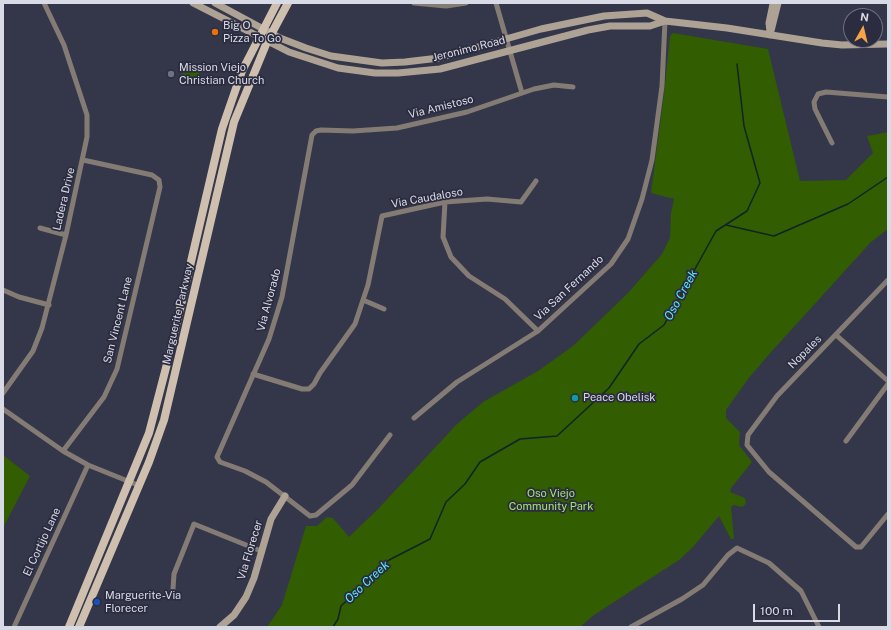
<!DOCTYPE html>
<style>
body{margin:0}
#map{position:relative;width:891px;height:630px;overflow:hidden;background:#34364a;font-family:"Public Sans",sans-serif}
canvas{display:block}
.frame{position:absolute;inset:0;border:4px solid #d8dae6;pointer-events:none}
.north{position:absolute;left:843px;top:8px;width:40px;height:40px;box-sizing:border-box;background:#2b2c3f;border:1px solid #707282;border-radius:50%;rotate:8deg;font-size:11px;font-weight:700;line-height:16px;text-align:center;color:#d8dae6}
.north::after{content:'';display:block;margin:auto;width:14px;height:18px;background:#f5a346;clip-path:polygon(50% 0,100% 100%,50% 72%,0 100%)}
.scale{position:absolute;left:753px;top:604px;width:87px;height:18px;box-sizing:border-box;border:2px solid #d8dae6;border-top:0;padding-left:5px;font-size:12px;line-height:14px;white-space:nowrap;color:#d8dae6;-webkit-text-stroke:3px #2b2c3f;paint-order:stroke}
</style>
<div id="map">
<canvas width="891" height="630"></canvas>
<div class="frame"></div>
<div class="north">N</div>
<div class="scale">100 m</div>
</div>
<script>
const g = document.querySelector('canvas').getContext('2d');
g.lineJoin = 'round';
function paint(path, color) { g.fillStyle = color; g.fill(path, 'evenodd'); }
const poly = rows => new Path2D(rows.map(r => 'M' + r).join(''));
function trace(path, color, width, dash) { g.strokeStyle = color; g.lineWidth = width; g.lineCap = dash ? 'butt' : 'round'; g.setLineDash(dash || []); g.stroke(path); }
function write(font, color, halo, rows, align = 'center') {
  g.font = font + ' "Public Sans",sans-serif'; g.lineWidth = 3.5; g.setLineDash([]); g.textBaseline = 'middle'; g.strokeStyle = halo; g.fillStyle = color; for (const [text, x, y, turn = 0] of rows) {
    g.save(); g.translate(x, y); g.rotate((+turn || 0) * Math.PI / 180); g.textAlign = isNaN(turn) ? turn : align; if (halo) g.strokeText(text, 0, 0); g.fillText(text, 0, 0); g.restore();
  }
}
paint(poly([
 [673,33,768,49,800,181,846,180,873,153,867,136,888,132,888,229,871,242,772,351,748,379,726,410,726,418,740,432,739,445,752,462,731,488,730,492,745,498,746,504,742,507,734,505,731,507,734,539,731,539,719,516,693,547,679,560,594,615,580,627,267,627,282,605,306,526,317,526,327,517,333,518,349,537,378,509,456,425,483,402,538,371,573,346,628,293,662,254,670,238,671,213,674,199,651,193,664,94,670,36],
 [185,66,200,73,195,83,180,77],
 [3,455,30,476,3,528]
]), '#325d00');
trace(poly([
 [726,225,774,236,848,204,888,177],
 [333,627,338,619,341,606,389,560,430,539,446,502,465,484,480,462,520,439,557,436,609,388,639,344,664,325,716,231,747,211,760,183,744,126,737,64]
]), '#112426', 1.5);
trace(poly([
 [414,3,446,6,466,3],
 [496,3,522,93],
 [832,143,815,109,814,102,818,94,826,92,888,97],
 [445,202,443,237,451,257,469,276,505,299,538,331],
 [40,228,66,235],
 [888,280,777,396,748,435,747,445,769,472,856,547,861,547,888,514],
 [3,290,19,297,49,305],
 [363,300,384,309],
 [836,335,888,381],
 [253,374,302,389,309,389,314,384,320,373,355,324,368,285,382,216,445,202,487,199,521,202,536,181],
 [3,393,33,351,42,328,66,235,87,137,87,115,64,45,44,3],
 [3,409,63,451,88,465,140,486],
 [414,418,457,382,538,331,611,264,628,239,642,199,652,160,662,86,665,21],
 [390,435,352,485,316,515,310,516,266,482,245,471,220,462,217,457,269,339,282,297,312,135,316,131,321,130,353,131,397,128,467,112,534,89,554,85,573,87],
 [846,441,888,384],
 [63,451,104,397,117,369,160,187,159,180,152,175,83,160],
 [173,589,174,574,194,524,261,551],
 [14,627,88,465],
 [631,627,682,599,703,585,728,555,737,548,769,563,801,591,819,627]
]), '#847c74', 5);
trace(poly([
 [193,3,289,52,338,68,375,73,398,73,440,69,588,30,610,26,650,26,665,21],
 [215,3,280,38,306,48,331,56,382,63,405,62,439,58,541,29,604,16,647,13,665,21,727,28,822,43,842,45,888,44],
 [770,31,769,23,773,4],
 [770,35,778,3],
 [220,627,234,615,246,597,254,578,271,519,285,496]
]), '#aea295', 7);
trace(poly([
 [69,627,149,433,168,360,222,129,242,71,277,3],
 [79,627,149,462,164,420,234,122,267,42,288,3]
]), '#cfbfae', 8);
for (const [x, y, r, color] of [
 [215,32,4,"#e8710a"],
 [171,74,4,"#6b7280"],
 [575,398,4,"#0f9aa8"],
 [97,602,4,"#1a4fb4"]
]) { const dot = new Path2D(); dot.arc(x, y, r, 0, 2 * Math.PI); g.fillStyle = color; g.fill(dot); trace(dot, '#2b2c3f', 1.5); }
write('11px', '#d8dae6', '#2b2c3f', [
 ["Big O",223,26],
 ["Pizza To Go",223,39],
 ["Mission Viejo",179,68],
 ["Christian Church",179,81],
 ["Peace Obelisk",583,398],
 ["Marguerite-Via",105,596],
 ["Florecer",105,609]
], 'left');
write('11px', '#d8dae6', '#2b2c3f', [
 ["Jeronimo Road",469,49,-14],
 ["Via Amistoso",441,107,-14],
 ["Via Caudaloso",427,198,-10],
 ["Ladera Drive",64,199,-77],
 ["Via San Fernando",569,288,-43],
 ["Via Alvorado",269,300,-75],
 ["Marguerite Parkway",178,314,-77],
 ["San Vincent Lane",118,320,-76],
 ["Nopales",805,352,-45],
 ["El Cortijo Lane",42,542,-65],
 ["Via Florecer",250,550,-73]
]);
write('11px', '#a3e174', '#2b2c3f', [
 ["Oso Viejo",551,494],
 ["Community Park",551,507]
]);
write('italic 12px', '#59eafa', '#2b2c3f', [
 ["Oso Creek",681,295,-61],
 ["Oso Creek",367,582,-43]
]);
</script>
